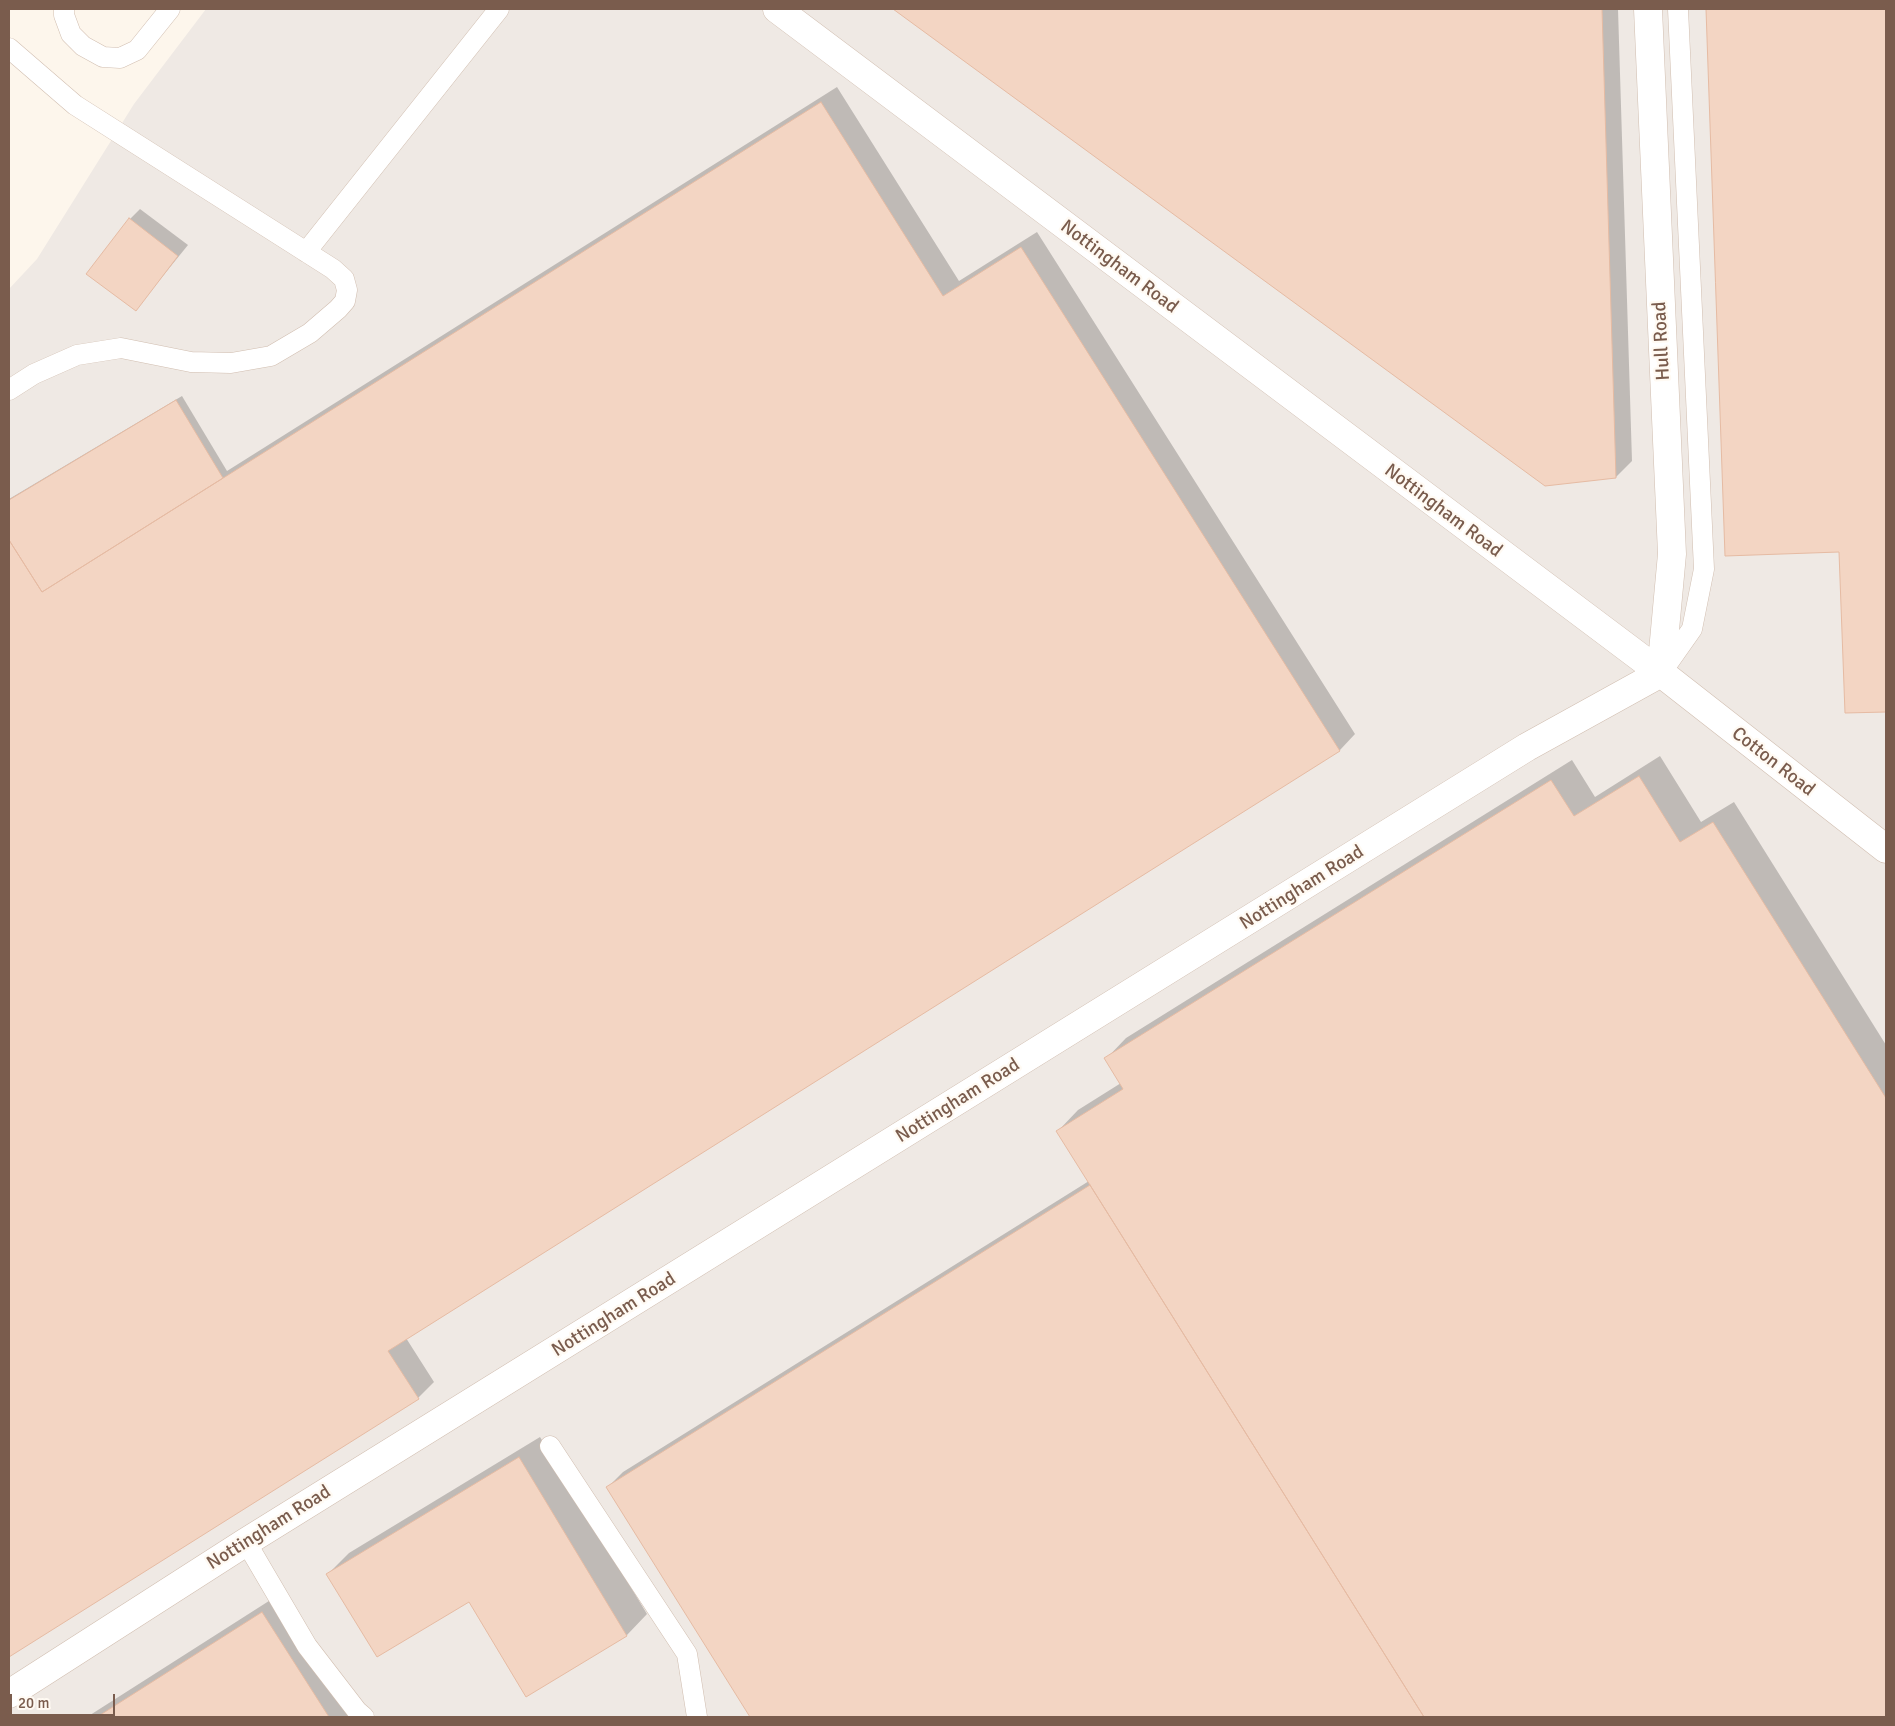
<!DOCTYPE html>
<style>
body{margin:0}
#map{position:relative;width:1895px;height:1726px;overflow:hidden;background:#fdf6ec;font-family:Signika,sans-serif}
canvas{display:block}
.frame{position:absolute;inset:0;border:10px solid #7a5c4d;pointer-events:none}
.scale{position:absolute;left:10px;top:1694px;width:105px;height:22px;box-sizing:border-box;border:2px solid #7a5c4d;border-top:0;padding-left:6px;font-size:15px;line-height:18px;white-space:nowrap;color:#7a5c4d;-webkit-text-stroke:4px #fffaf3;paint-order:stroke}
</style>
<div id="map">
<canvas width="1895" height="1726"></canvas>
<div class="frame"></div>
<div class="scale">20 m</div>
</div>
<script>
const g = document.querySelector('canvas').getContext('2d');
g.lineJoin = 'round';
function paint(path, color) { g.fillStyle = color; g.fill(path, 'evenodd'); }
const poly = rows => new Path2D(rows.map(r => 'M' + r).join(''));
function trace(path, color, width, dash) { g.strokeStyle = color; g.lineWidth = width; g.lineCap = dash ? 'butt' : 'round'; g.setLineDash(dash || []); g.stroke(path); }
function write(font, color, halo, rows, align = 'center') {
  g.font = font + ' Signika,sans-serif'; g.lineWidth = 4.5; g.setLineDash([]); g.textBaseline = 'middle'; g.strokeStyle = halo; g.fillStyle = color; for (const [text, x, y, turn = 0] of rows) {
    g.save(); g.translate(x, y); g.rotate((+turn || 0) * Math.PI / 180); g.textAlign = isNaN(turn) ? turn : align; if (halo) g.strokeText(text, 0, 0); g.fillText(text, 0, 0); g.restore();
  }
}
paint(poly([
 [206,9,1886,9,1886,1717,9,1717,9,289,37,259,134,104]
]), '#efe9e4');
paint(poly([
 [895,9,1618,9,1632,461,1616,477,1546,485],
 [1707,9,1886,9,1886,711,1846,712,1840,550,1727,555],
 [837,87,959,281,1037,232,1355,734,1340,750,406,1338,434,1382,418,1398,9,1655,9,499,182,396,227,471],
 [140,209,188,245,136,309,130,219],
 [1660,756,1701,822,1734,802,1886,1045,1886,1717,752,1717,607,1488,623,1472,1089,1181,1058,1131,1078,1110,1121,1083,1106,1059,1126,1038,1572,760,1595,797],
 [540,1437,647,1614,627,1635,527,1695,470,1600,328,1574,349,1553],
 [283,1592,363,1717,87,1717]
]), '#0003');
const building = poly([
 [893,9,1602,9,1616,478,1545,486,893,9],
 [1706,9,1886,9,1886,712,1845,713,1839,552,1725,556,1706,9],
 [821,102,943,296,1021,247,1340,751,388,1351,419,1399,9,1657,9,540,42,592,821,102],
 [129,218,178,256,136,311,86,274,129,218],
 [176,400,223,478,42,592,9,540,9,500,176,400],
 [1639,776,1680,842,1713,822,1886,1098,1886,1717,1424,1717,1056,1131,1123,1089,1104,1058,1551,780,1574,816,1639,776],
 [1090,1185,1424,1717,750,1717,606,1487,1090,1185],
 [519,1457,627,1636,526,1697,469,1602,377,1657,326,1574,519,1457],
 [262,1612,329,1717,97,1717,262,1612]
]);
paint(building, '#f3d5c3');
trace(building, '#e6bba3', 1);
const service = poly([
 [64,9,64,15,71,34,83,46,103,57,120,58,137,50,170,9],
 [9,48,75,105,333,269,344,279,347,290,345,301,338,309,310,333,271,356,231,363,191,362,121,348,77,355,34,374,9,390],
 [306,252,499,9],
 [1661,673,1692,629,1704,569,1678,9],
 [550,1446,687,1654,697,1717],
 [246,1542,307,1646,357,1711,364,1717]
]);
const minor = poly([
 [1648,9,1672,554,1661,673,1886,849],
 [9,1694,246,1542,1527,747,1661,673,777,9]
]);
trace(service, '#d1beb0', 21);
trace(minor, '#d1beb0', 29);
trace(service, '#fff', 20);
trace(minor, '#fff', 28);
write('19px', '#7a5c4d', '#fffaf3', [
 ["Nottingham Road",1119,267,37],
 ["Hull Road",1662,341,-93],
 ["Nottingham Road",1443,511,37],
 ["Cotton Road",1773,762,38],
 ["Nottingham Road",1302,888,-32],
 ["Nottingham Road",958,1101,-32],
 ["Nottingham Road",614,1315,-32],
 ["Nottingham Road",269,1528,-32]
]);
</script>
